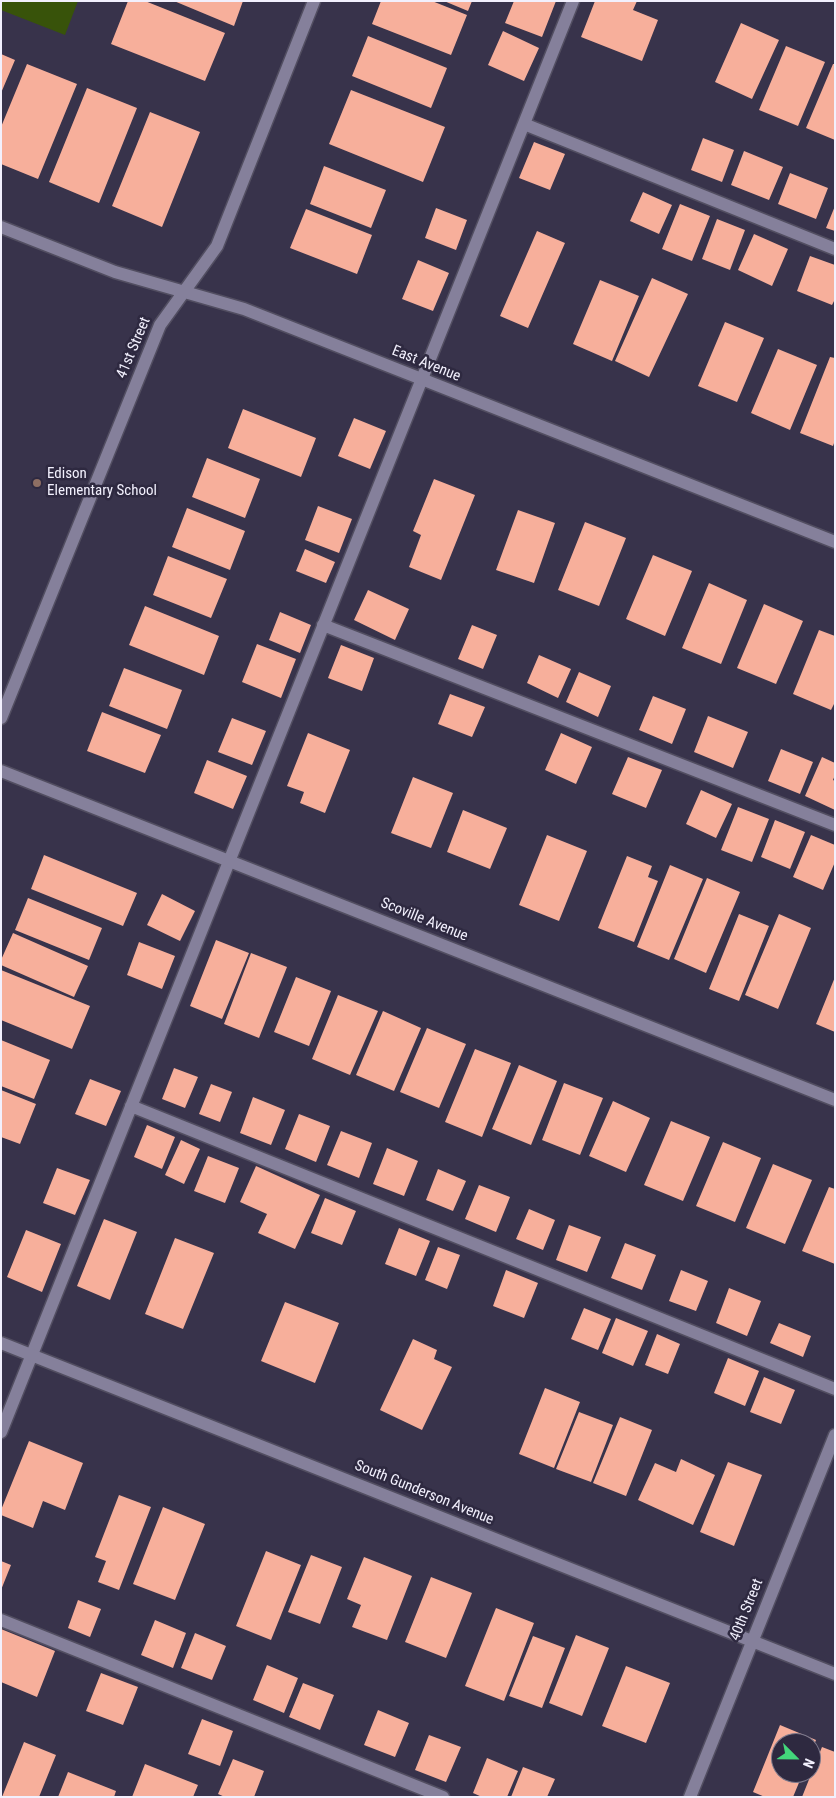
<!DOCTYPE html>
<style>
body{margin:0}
#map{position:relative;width:836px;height:1798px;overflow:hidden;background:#38334b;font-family:"Roboto Condensed",sans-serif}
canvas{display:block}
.frame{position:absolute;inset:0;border:2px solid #f2f0fd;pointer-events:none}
.north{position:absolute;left:771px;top:1733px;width:50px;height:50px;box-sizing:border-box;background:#2e2940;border:1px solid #7c798c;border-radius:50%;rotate:113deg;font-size:14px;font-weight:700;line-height:20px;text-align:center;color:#f2f0fd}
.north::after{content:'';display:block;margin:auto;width:18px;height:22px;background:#43d77b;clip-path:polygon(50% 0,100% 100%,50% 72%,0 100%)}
</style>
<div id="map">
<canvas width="836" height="1798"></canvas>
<div class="frame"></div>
<div class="north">N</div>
</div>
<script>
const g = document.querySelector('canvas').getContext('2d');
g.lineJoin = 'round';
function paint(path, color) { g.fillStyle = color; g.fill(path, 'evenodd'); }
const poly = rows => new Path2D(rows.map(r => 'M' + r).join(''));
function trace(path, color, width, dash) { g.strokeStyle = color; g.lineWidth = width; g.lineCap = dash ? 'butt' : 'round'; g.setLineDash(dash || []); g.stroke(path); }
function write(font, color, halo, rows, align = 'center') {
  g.font = font + ' "Roboto Condensed",sans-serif'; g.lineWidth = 5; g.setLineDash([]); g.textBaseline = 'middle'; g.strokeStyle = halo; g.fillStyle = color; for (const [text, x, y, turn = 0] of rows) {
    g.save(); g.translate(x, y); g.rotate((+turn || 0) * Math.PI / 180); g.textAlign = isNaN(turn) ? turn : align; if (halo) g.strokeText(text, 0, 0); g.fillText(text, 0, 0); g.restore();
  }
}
paint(poly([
 [1,1,78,1,65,35,1,10]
]), '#38530a');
paint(poly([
 [128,1,145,1,225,33,205,81,111,44],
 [174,1,243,1,234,26],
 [381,1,432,1,467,15,451,55,372,24],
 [444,1,472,1,468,11],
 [514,1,556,1,542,37,505,23],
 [595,1,637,1,633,10,658,20,642,61,581,37],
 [741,23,779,40,752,99,715,82],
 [503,31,539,48,524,81,488,65],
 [368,36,447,68,431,108,352,76],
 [786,46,825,62,798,126,759,110],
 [1,54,15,60,1,93],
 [27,64,77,84,38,179,1,164,1,127],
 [833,64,835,64,835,140,806,128],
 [87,88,137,108,99,203,49,182],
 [351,90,445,127,423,182,329,144],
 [150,112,200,132,162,227,112,206],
 [703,138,734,150,722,182,691,170],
 [534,142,565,154,550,190,519,178],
 [744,151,783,167,769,200,731,185],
 [324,166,386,190,371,228,310,204],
 [790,173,828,188,816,219,778,204],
 [643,192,672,205,659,234,630,221],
 [680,204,710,216,692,261,662,249],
 [835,206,835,231,826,228],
 [436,208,467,220,456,250,425,238],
 [306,209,372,235,357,274,290,248],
 [717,219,745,230,730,270,702,259],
 [537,231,565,243,528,328,500,316],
 [754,234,788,249,772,286,738,270],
 [810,256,835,265,835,299,832,305,797,291],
 [418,260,449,273,433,311,402,299],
 [652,278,688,294,649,377,615,361],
 [600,280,639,296,612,361,573,344],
 [725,322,764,338,737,402,698,386],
 [778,349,817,365,790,430,751,413],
 [830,357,835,358,835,440,833,446,800,433],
 [243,409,316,438,301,477,228,448],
 [354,418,386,431,370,469,338,456],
 [207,458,260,479,245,518,192,497],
 [434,479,475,495,441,580,409,567,421,535,413,531],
 [318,506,352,519,339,553,305,540],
 [187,508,245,531,230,570,172,547],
 [518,510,555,523,534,583,496,570],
 [585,522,626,538,599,606,558,590],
 [305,549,335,562,326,583,296,571],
 [653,555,692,571,665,636,626,619],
 [168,556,227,579,211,618,153,595],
 [709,583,747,600,721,664,682,648],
 [368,590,409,609,395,640,354,620],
 [764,604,803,621,776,684,737,668],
 [145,606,219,636,204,675,129,645],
 [280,612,311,625,300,653,269,640],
 [472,625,497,635,483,669,458,659],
 [819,630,835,636,835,702,831,710,793,694],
 [257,644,296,659,281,698,242,682],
 [341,645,374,658,362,691,328,678],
 [539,655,571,669,558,698,527,683],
 [124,668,182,690,167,729,109,706],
 [579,672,611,686,598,717,566,702],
 [450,694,485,707,472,737,438,724],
 [653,696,686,709,672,744,639,730],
 [102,712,161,735,145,773,87,751],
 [708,716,748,732,733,768,694,752],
 [232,718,266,731,252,765,218,752],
 [308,733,350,750,325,813,300,803,304,792,287,786],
 [561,733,592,747,576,784,545,770],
 [781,749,813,762,800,794,768,781],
 [628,757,662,770,646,808,612,794],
 [822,757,835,763,835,775,833,780,835,781,835,810,805,796],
 [207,760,247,776,233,809,194,793],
 [413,777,453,793,431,848,391,833],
 [701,790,732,804,716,838,686,824],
 [738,807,769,819,752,862,721,850],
 [463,810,507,828,490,869,447,852],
 [775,820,805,832,790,869,761,857],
 [547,835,587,851,559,921,519,905],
 [811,835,835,845,835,862,823,890,793,877],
 [44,855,137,893,123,926,31,889],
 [627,856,652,866,648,877,658,881,634,942,598,928],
 [670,865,703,879,669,960,637,947],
 [707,878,740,892,706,973,674,959],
 [162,894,195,911,180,941,147,925],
 [28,898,102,928,89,960,15,930],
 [739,914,769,926,739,1001,709,989],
 [779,914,811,928,778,1009,745,995],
 [13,933,88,966,74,997,1,965,1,960],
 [216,940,249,953,222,1019,190,1006],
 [139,942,175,956,162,989,127,975],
 [251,953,287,967,259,1038,224,1024],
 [1,970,90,1006,72,1049,1,1020],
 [296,977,331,991,309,1046,274,1032],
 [835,977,835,1032,816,1024],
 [338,995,378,1011,350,1075,312,1059],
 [383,1011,421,1028,394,1091,356,1075],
 [427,1028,466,1044,439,1108,400,1092],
 [1,1040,50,1060,34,1099,1,1086],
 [475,1049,511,1063,482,1137,445,1122],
 [519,1065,557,1081,531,1145,492,1129],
 [174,1068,198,1077,185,1108,162,1099],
 [90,1079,121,1091,106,1126,75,1114],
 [564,1083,603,1098,580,1155,542,1140],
 [211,1084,232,1092,220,1122,199,1114],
 [1,1090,36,1104,20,1144,1,1137],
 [253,1097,285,1110,271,1145,240,1133],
 [613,1101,650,1118,626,1172,589,1156],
 [299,1114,330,1126,316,1162,285,1149],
 [671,1121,710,1137,683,1201,644,1185],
 [147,1125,175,1137,162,1169,134,1157],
 [341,1131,372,1143,359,1178,327,1165],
 [181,1140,200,1149,184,1184,165,1175],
 [723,1142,761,1158,735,1222,696,1206],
 [387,1148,418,1161,404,1196,373,1184],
 [208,1156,239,1168,225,1203,194,1191],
 [773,1164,812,1180,785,1244,746,1228],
 [256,1166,320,1195,295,1249,258,1233,267,1214,240,1202],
 [57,1168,90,1180,75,1215,43,1203],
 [438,1169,466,1181,453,1211,426,1200],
 [479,1185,510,1197,496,1232,465,1219],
 [829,1187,835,1189,835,1264,802,1251],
 [325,1198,356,1211,342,1245,311,1233],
 [529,1209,555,1220,543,1250,516,1239],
 [104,1219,137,1232,110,1300,77,1286],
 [569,1225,601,1237,587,1272,556,1260],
 [399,1228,430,1241,416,1276,385,1264],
 [26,1230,61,1244,42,1292,7,1277],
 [175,1238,214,1253,183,1329,145,1314],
 [625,1243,656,1255,642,1290,611,1278],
 [438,1247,460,1255,447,1289,425,1280],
 [506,1270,538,1283,524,1318,493,1306],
 [681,1270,708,1281,696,1311,669,1301],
 [729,1288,761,1301,747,1336,716,1323],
 [285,1302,339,1323,315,1383,261,1361],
 [584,1308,611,1319,598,1350,571,1339],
 [616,1318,648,1331,633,1366,602,1353],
 [779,1323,811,1336,803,1357,770,1343],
 [657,1334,680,1344,668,1374,645,1365],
 [413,1339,437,1350,434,1359,452,1367,422,1430,380,1410],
 [728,1358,759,1371,745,1406,714,1393],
 [764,1377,795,1390,781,1424,750,1412],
 [545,1388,580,1402,554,1468,519,1454],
 [579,1412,613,1425,591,1482,556,1469],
 [620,1417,652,1430,626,1496,593,1483],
 [29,1441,83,1463,65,1510,43,1501,33,1528,1,1515,1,1510],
 [681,1459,715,1475,693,1525,638,1500,655,1463,676,1472],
 [728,1462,762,1475,734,1546,700,1532],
 [119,1495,151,1507,119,1590,98,1582,106,1561,95,1557],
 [163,1507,205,1524,175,1600,133,1584],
 [266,1551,301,1565,271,1640,236,1626],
 [311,1555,342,1567,320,1624,288,1612],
 [364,1557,412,1576,387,1640,352,1627,361,1605,347,1599],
 [1,1561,11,1565,1,1590],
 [431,1577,472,1593,446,1658,405,1642],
 [78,1600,101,1609,90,1637,68,1628],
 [496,1608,534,1623,504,1701,465,1686],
 [155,1620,186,1633,173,1668,141,1655],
 [1,1629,55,1651,37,1697,1,1682],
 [195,1633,226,1646,212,1680,181,1668],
 [576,1635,609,1648,582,1716,549,1703],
 [533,1636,565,1648,542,1708,509,1696],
 [267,1665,298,1678,284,1713,253,1700],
 [626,1666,670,1683,646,1743,602,1726],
 [101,1673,138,1687,123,1725,86,1711],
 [303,1683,334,1695,320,1730,289,1717],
 [378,1710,409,1723,395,1757,364,1745],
 [202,1719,233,1731,220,1766,188,1754],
 [780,1725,816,1740,811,1753,811,1743,781,1743,781,1773,803,1773,793,1797,765,1797,753,1792],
 [429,1735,461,1747,446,1782,415,1770],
 [24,1742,56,1755,39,1797,2,1797],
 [822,1747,835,1752,835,1797,802,1797],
 [487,1758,518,1771,507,1797,482,1797,473,1793],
 [233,1759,264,1771,254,1797,225,1797,218,1794],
 [145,1764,198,1785,193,1797,132,1797],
 [523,1767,555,1779,547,1797,511,1797],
 [68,1772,116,1791,114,1797,58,1797]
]), '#f7af9b');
const lane = poly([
 [524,124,835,249],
 [323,625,835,825],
 [131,1106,835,1389],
 [1,1432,573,1],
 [1,1620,443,1797]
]);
const street = poly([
 [1,227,115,272,244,309,835,542],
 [1,718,160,325,217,246,314,1],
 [1,771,835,1100],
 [1,1343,835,1674],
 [690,1797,835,1435]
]);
trace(lane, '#524e61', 15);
trace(street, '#524e61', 15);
trace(lane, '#85809b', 12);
trace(street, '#85809b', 12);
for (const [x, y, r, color] of [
 [37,483,5,"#8d6e63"]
]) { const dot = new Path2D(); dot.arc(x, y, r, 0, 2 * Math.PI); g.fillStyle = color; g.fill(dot); trace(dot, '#2e2940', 2); }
write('15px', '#f2f0fd', '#2e2940', [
 ["41st Street",134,348,-67],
 ["East Avenue",426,364,22],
 ["Scoville Avenue",424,920,22],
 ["South Gunderson Avenue",424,1493,22],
 ["40th Street",747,1610,-68]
]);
write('15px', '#f2f0fd', '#2e2940', [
 ["Edison",47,474],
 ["Elementary School",47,491]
], 'left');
</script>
